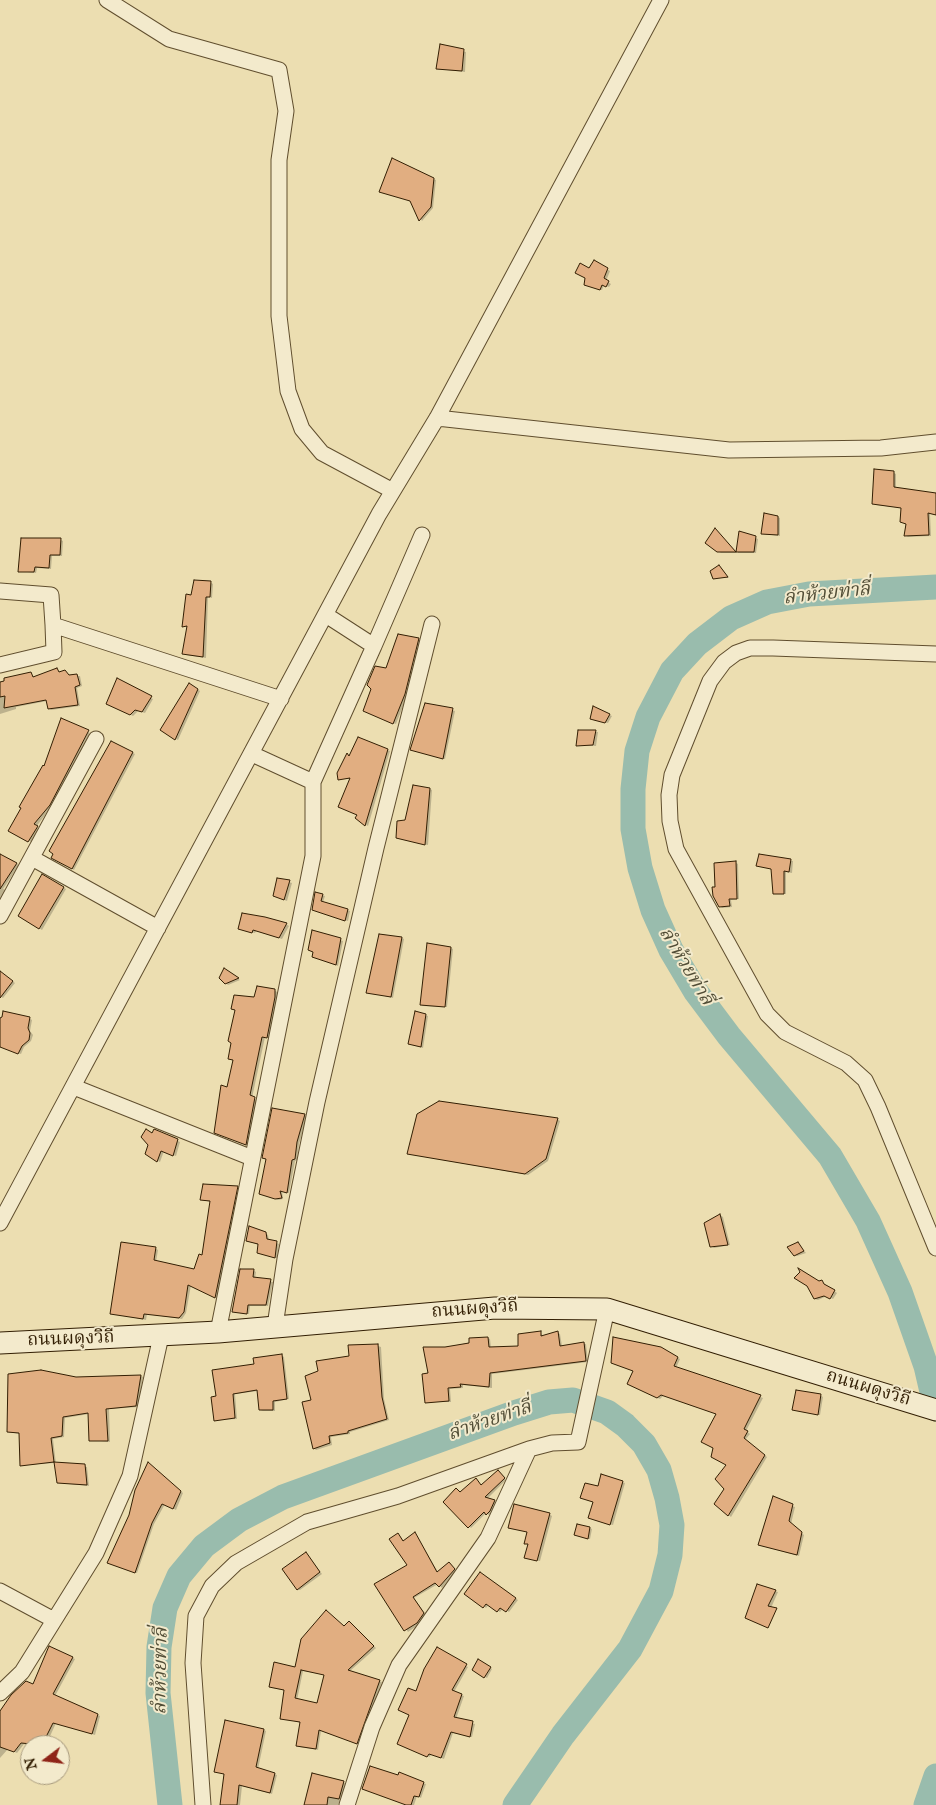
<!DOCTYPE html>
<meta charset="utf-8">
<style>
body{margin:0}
#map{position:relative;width:936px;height:1805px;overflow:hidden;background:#ecdeb1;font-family:"IM FELL English",serif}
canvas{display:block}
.north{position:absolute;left:20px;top:1735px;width:50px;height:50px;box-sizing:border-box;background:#f3eacc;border:1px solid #a6987c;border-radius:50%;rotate:255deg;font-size:14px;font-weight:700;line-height:20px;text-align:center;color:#321e03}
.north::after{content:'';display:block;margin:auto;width:18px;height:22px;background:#8f2418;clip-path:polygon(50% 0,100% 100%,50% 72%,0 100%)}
</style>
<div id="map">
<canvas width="936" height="1805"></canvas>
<div class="north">N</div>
</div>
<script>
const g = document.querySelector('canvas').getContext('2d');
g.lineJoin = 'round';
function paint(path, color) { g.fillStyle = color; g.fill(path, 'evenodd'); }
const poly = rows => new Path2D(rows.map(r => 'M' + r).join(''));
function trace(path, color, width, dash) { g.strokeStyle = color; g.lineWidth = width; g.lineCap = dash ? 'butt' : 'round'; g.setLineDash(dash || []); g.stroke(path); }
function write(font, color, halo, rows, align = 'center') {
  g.font = font + ' "IM FELL English","Noto Serif Thai",serif'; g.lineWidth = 4; g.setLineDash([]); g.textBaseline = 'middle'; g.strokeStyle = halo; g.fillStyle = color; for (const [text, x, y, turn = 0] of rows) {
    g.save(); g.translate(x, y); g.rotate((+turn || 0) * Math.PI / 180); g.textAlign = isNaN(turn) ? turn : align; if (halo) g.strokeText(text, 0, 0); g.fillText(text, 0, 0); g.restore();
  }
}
paint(poly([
 [441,46,466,52,465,72,437,69],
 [433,179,436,180,433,208,422,221,411,201],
 [595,262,610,271,606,281,611,284,609,287,604,285,602,290,588,286],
 [894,473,896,474,896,488,936,494,936,515,930,514,931,536,908,537,905,535,908,524,902,508,876,505],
 [778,517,780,518,780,536,763,534],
 [715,529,717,531,737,553,721,553,706,543],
 [740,532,758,539,756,553,738,553],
 [61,540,63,541,62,556,52,556,51,569,37,568,36,573,19,571],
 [721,568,729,578,714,578],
 [210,582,213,584,212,598,208,597,206,658,186,655,183,654,188,627,183,626,192,597],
 [418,639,421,641,407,696,396,724,367,712,387,669],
 [57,670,61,673,65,672,70,676,80,676,82,686,77,688,80,706,51,710,49,708,47,701,16,707,16,709,0,714,0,683,31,674,34,677],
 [118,680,153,699,145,713,138,711,133,716,108,703],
 [190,684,200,691,178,740,162,730],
 [594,708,612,716,608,723,593,720],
 [452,710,455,711,445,759,414,751],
 [62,719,90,733,52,806,36,827,40,829,31,842,9,830,45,767],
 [579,731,598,732,596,746,577,745],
 [112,742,135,754,74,870,53,857],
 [387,750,390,751,368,826,357,818,358,815,350,779,339,779,347,754,350,756],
 [430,789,432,790,428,845,397,838],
 [760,855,793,861,792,873,786,872,786,894,774,893,772,869,757,866],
 [0,856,19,865,3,889,6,890,0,901],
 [735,862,738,864,739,899,731,900,732,907,722,908,720,906,717,888],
 [42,876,66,889,42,930,19,915],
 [278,879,292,883,287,901,277,897],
 [322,895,325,896,323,902,350,911,348,921,316,910],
 [243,915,286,924,289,926,282,939,256,931,255,933,242,929],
 [313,932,343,941,338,966,316,958],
 [402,938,404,939,393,998,368,992],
 [451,948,453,949,447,1007,423,1006,421,1004],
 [224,970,240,980,228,985,226,983],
 [0,972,15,983,3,998,0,996],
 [274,990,277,992,277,999,270,1038,265,1037,252,1098,257,1100,248,1146,218,1133,234,1061,229,1059,255,998],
 [416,1012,428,1016,423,1048,412,1045],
 [29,1018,32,1020,30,1031,33,1035,31,1041,24,1047,21,1054,0,1047,0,1020],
 [305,1115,307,1117,299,1144,297,1160,295,1161,289,1193,282,1191,283,1199,278,1200,263,1195],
 [557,1119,560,1121,548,1161,528,1175,409,1154],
 [155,1131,180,1142,176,1156,164,1151,160,1162,146,1154],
 [237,1187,240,1189,218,1298,191,1285,186,1313,182,1319,147,1314,146,1320,111,1313,155,1248,158,1250,156,1262,195,1270,203,1256,211,1202,202,1200],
 [720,1215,723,1217,730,1245,714,1248,712,1246],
 [265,1233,268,1235,269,1240,279,1244,277,1258,258,1253,259,1245,247,1241],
 [798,1244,806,1253,797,1256,795,1255],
 [253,1270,256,1272,255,1279,273,1282,268,1306,250,1306,249,1314,235,1312],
 [825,1284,837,1293,833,1299,827,1296,818,1300,815,1299],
 [541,1333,543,1337,558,1333,560,1334,562,1346,586,1344,588,1362,492,1374,492,1388,463,1385,463,1388,450,1389,451,1402,426,1402,430,1374,445,1348,488,1338,490,1339,491,1348,520,1347,519,1336],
 [378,1346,381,1347,384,1399,389,1420,350,1432,350,1434,331,1437,332,1445,316,1450,314,1448,313,1402,351,1357],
 [661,1349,680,1359,676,1368,763,1398,746,1431,750,1434,745,1440,767,1457,731,1517,716,1504,726,1489,728,1465,718,1414,664,1395,660,1399,629,1383],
 [281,1355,284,1357,289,1399,275,1402,275,1411,263,1411,260,1410,258,1391,235,1394,237,1419,215,1420,218,1397,255,1365],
 [141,1376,143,1377,138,1407,109,1409,110,1442,91,1440,89,1414,65,1418,64,1437,53,1439,56,1464,87,1467,89,1486,59,1483,55,1463,22,1465,20,1434,8,1432,76,1378],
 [820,1395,823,1397,820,1415,796,1410],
 [150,1465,183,1493,176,1510,165,1504,154,1524,137,1573,111,1564],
 [500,1473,506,1480,487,1499,497,1502,493,1512,489,1515,486,1513,471,1528,469,1526,461,1493,476,1480,482,1486],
 [622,1482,625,1483,613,1525,592,1519,599,1488],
 [792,1506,795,1507,791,1524,804,1535,799,1556,762,1546],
 [549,1514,552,1516,540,1561,528,1559,529,1545,526,1543,528,1532,512,1528],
 [590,1528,592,1529,590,1539,576,1535],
 [415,1533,438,1572,449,1564,456,1571,442,1588,438,1584,414,1598,426,1615,420,1624,408,1632,376,1585,409,1566,398,1535,404,1541],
 [306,1553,322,1574,300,1590,297,1589],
 [483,1575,518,1600,509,1612,503,1608,500,1612,489,1604,486,1608,484,1606],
 [758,1586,778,1592,771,1608,749,1619],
 [349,1622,376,1648,350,1671,382,1682,359,1744,321,1731,318,1750,300,1747,297,1745,301,1723,282,1718,286,1691,273,1688],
 [303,1671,326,1675,318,1704,297,1700],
 [50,1647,75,1659,55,1696,100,1716,95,1735,56,1723,46,1745,30,1745,30,1747,24,1744,17,1753,8,1749,0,1758,0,1712,33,1686],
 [437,1649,468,1667,454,1692,464,1696,456,1719,475,1724,472,1737,453,1733,444,1759,431,1754,430,1757,401,1745,417,1693],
 [479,1661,492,1669,487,1678,473,1670],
 [264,1730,266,1731,258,1769,277,1775,272,1794,242,1786,240,1805,221,1805,225,1774,218,1772],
 [371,1767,426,1784,421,1798,417,1796,414,1805,408,1805],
 [343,1782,346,1784,338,1805,305,1805]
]), '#0003');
trace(poly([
 [936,587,809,594,767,602,731,618,697,644,672,671,648,717,637,751,633,789,633,829,640,868,653,910,671,950,696,992,729,1036,830,1156,868,1221,900,1292,926,1366,936,1409],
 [170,1805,158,1693,159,1647,165,1608,179,1576,204,1546,239,1520,283,1497,514,1413,549,1402,573,1400,607,1412,625,1425,644,1444,659,1470,667,1498,672,1525,670,1555,661,1591,630,1649,563,1735,515,1805],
 [926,1805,936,1776]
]), '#99bcad', 25);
const building = poly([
 [440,44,464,49,462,71,436,69,440,44],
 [392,158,434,178,431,207,419,221,410,201,379,192,392,158],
 [594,260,608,268,604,278,609,281,606,287,602,285,600,290,584,285,585,278,575,273,580,263,589,268,594,260],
 [874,469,894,471,894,487,936,493,936,515,928,513,929,535,904,536,906,524,900,522,901,508,872,504,874,469],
 [764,513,778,516,778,535,761,534,764,513],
 [715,528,736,552,739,531,756,536,754,552,717,552,705,543,715,528],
 [21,538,61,538,60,555,50,555,49,568,35,567,34,572,18,572,21,538],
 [719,565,728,577,713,579,710,571,719,565],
 [194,580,211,581,210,597,206,597,203,657,182,654,187,626,182,627,186,594,191,595,194,580],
 [398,634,419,638,405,694,393,724,363,711,371,689,367,685,375,666,386,668,398,634],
 [57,668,59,672,65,670,69,675,77,674,80,685,75,687,78,705,48,709,46,700,4,708,5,696,0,697,0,682,4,681,4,678,31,672,33,677,57,668],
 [117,678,152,696,142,712,135,710,130,715,106,704,117,678],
 [189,683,198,689,175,740,160,730,189,683],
 [425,703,453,708,443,759,410,750,425,703],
 [593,706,610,714,605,723,590,719,593,706],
 [61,718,89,730,50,805,34,824,38,826,28,842,8,831,21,808,19,807,43,765,44,766,61,718],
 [578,730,596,730,593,745,576,746,578,730],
 [358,737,388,749,365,826,355,818,357,815,338,807,350,778,338,780,337,773,347,753,349,756,358,737],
 [111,741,133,752,72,869,51,858,53,854,49,851,111,741],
 [413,785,430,788,425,845,396,838,397,821,405,820,413,785],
 [0,854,17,863,0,889,0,854],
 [759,854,791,859,789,872,784,871,784,894,773,894,771,869,756,866,759,854],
 [736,861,737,899,729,899,730,906,719,907,713,896,712,887,715,887,714,863,736,861],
 [42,874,64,887,39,929,18,916,42,874],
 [277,878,290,880,284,900,273,896,277,878],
 [315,892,323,894,321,901,348,909,345,921,312,910,315,892],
 [242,913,265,917,287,923,279,938,253,930,252,933,238,929,242,913],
 [312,930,341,938,336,965,312,957,313,952,308,950,312,930],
 [379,934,402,937,391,997,366,993,379,934],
 [427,943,451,947,445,1007,420,1005,427,943],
 [224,968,239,978,225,984,219,978,224,968],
 [0,971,13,981,0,998,0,971],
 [257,986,275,989,275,997,267,1038,262,1037,250,1095,255,1097,246,1145,214,1133,221,1085,227,1087,233,1060,228,1059,231,1043,228,1041,235,1010,231,1009,234,995,254,997,257,986],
 [3,1011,30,1017,28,1028,30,1033,29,1040,22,1046,18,1054,0,1047,0,1018,2,1017,3,1011],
 [415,1011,426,1014,421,1047,408,1044,415,1011],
 [439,1101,558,1118,546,1159,525,1174,407,1154,417,1114,439,1101],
 [272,1108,305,1114,297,1142,295,1159,292,1160,287,1193,280,1191,282,1198,275,1199,259,1194,266,1159,262,1158,272,1108],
 [146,1129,152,1133,154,1129,178,1139,173,1156,161,1151,157,1162,145,1154,148,1145,141,1137,146,1129],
 [203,1184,238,1186,215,1298,188,1285,184,1312,179,1318,144,1314,143,1319,110,1314,121,1242,156,1247,154,1260,194,1269,199,1254,202,1255,210,1201,200,1200,203,1184],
 [720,1214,728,1245,710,1247,704,1223,720,1214],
 [249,1226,266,1232,267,1239,277,1241,275,1258,257,1253,258,1244,246,1241,249,1226],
 [798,1242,804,1251,794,1256,787,1247,798,1242],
 [798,1268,819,1281,822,1280,824,1284,835,1290,830,1299,824,1296,814,1299,807,1286,794,1278,800,1272,798,1268],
 [240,1269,254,1269,253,1277,271,1279,266,1305,248,1305,247,1314,232,1312,240,1269],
 [541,1331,541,1336,558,1331,560,1346,584,1342,586,1361,490,1373,489,1387,460,1384,461,1387,448,1388,449,1401,425,1403,422,1374,428,1373,423,1347,445,1347,469,1343,469,1338,488,1337,489,1347,518,1346,518,1334,541,1331],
 [613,1337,661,1347,678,1357,674,1366,761,1395,744,1429,748,1431,744,1438,765,1455,728,1516,714,1504,724,1489,715,1479,726,1465,711,1457,713,1448,701,1442,716,1414,661,1395,657,1398,627,1384,633,1371,611,1363,613,1337],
 [378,1344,382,1397,387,1419,348,1431,348,1433,329,1436,330,1443,313,1449,302,1402,311,1400,305,1376,318,1371,316,1361,349,1356,348,1345,378,1344],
 [282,1354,287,1399,273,1401,273,1410,259,1410,257,1390,233,1394,235,1418,214,1421,211,1397,216,1396,212,1370,254,1364,253,1358,282,1354],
 [41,1370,76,1377,141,1375,136,1406,106,1409,108,1441,89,1441,88,1413,63,1417,62,1436,51,1438,54,1462,20,1466,19,1433,7,1432,8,1374,41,1370],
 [796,1390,821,1394,818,1415,792,1410,796,1390],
 [54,1462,85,1464,87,1485,57,1483,54,1462],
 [148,1462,181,1491,173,1509,162,1504,152,1523,135,1573,107,1563,129,1515,135,1490,148,1462],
 [498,1470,505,1478,485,1497,495,1500,490,1511,486,1515,484,1512,468,1528,443,1502,456,1488,460,1492,476,1478,481,1485,498,1470],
 [601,1474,623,1481,610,1525,588,1518,593,1502,580,1498,585,1483,598,1486,601,1474],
 [773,1496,793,1504,789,1521,802,1532,797,1555,758,1545,773,1496],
 [514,1504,550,1513,537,1561,524,1558,528,1544,524,1544,527,1532,508,1528,514,1504],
 [577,1524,590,1527,588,1539,574,1535,577,1524],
 [415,1532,437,1572,449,1562,455,1569,439,1587,435,1583,413,1597,424,1613,417,1623,404,1631,374,1584,407,1565,389,1539,398,1533,403,1541,415,1532],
 [306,1552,320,1572,297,1590,282,1569,306,1552],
 [480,1572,516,1598,506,1612,500,1608,497,1612,486,1604,483,1608,464,1594,480,1572],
 [757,1584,776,1590,768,1606,777,1608,768,1628,745,1618,757,1584],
 [326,1610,344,1626,349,1621,374,1646,348,1670,380,1680,357,1744,319,1730,316,1749,296,1746,300,1722,280,1719,284,1690,269,1687,274,1662,295,1667,301,1639,326,1610],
 [301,1670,324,1675,317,1703,295,1698,301,1670],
 [49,1646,73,1657,53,1694,98,1714,92,1734,53,1723,42,1745,21,1743,14,1752,0,1747,0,1711,11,1695,26,1681,33,1684,49,1646],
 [437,1647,467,1664,452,1690,462,1694,454,1717,473,1721,470,1737,451,1732,441,1758,429,1754,427,1757,397,1744,409,1715,398,1710,408,1688,416,1691,424,1669,437,1647],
 [478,1659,491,1667,484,1678,472,1670,478,1659],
 [225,1720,264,1729,256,1767,275,1773,270,1793,239,1785,237,1805,220,1805,224,1774,214,1772,225,1720],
 [370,1766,398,1775,399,1772,424,1782,419,1797,414,1796,411,1805,406,1805,362,1789,370,1766],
 [312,1773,344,1781,339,1799,328,1797,327,1805,304,1805,312,1773]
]);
paint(building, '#e1ae81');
trace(building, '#321e03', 1);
const street = poly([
 [107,0,169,39,279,70,286,111,279,160,279,316,288,391,302,429,322,453,393,491],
 [437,418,729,450,881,448,936,442],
 [0,591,51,595,53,625,281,699],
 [326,615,374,646,422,535],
 [936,654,773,648,750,648,736,653,724,662,710,681,672,775,669,795,670,821,676,849,767,1014,785,1032,846,1063,865,1080,878,1107,936,1248],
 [0,665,54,652,53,625],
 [252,754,313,782],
 [32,858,158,928],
 [0,916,96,739],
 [74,1087,252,1158],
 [0,1223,379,514,437,418,661,0],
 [275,1326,285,1259,317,1102,376,848,432,624],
 [218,1332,313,856,313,782,374,646],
 [0,1591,54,1620],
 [0,1693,22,1672,96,1553,130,1476,161,1336],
 [203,1805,193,1663,196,1616,212,1586,236,1563,307,1522,398,1496,529,1449],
 [347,1805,372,1727,399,1665,488,1538,529,1449,552,1443,578,1442,607,1309]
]);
const secondary = poly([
 [0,1343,218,1332,495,1308,607,1309,936,1410]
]);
trace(street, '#604e2e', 17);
trace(secondary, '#321e03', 23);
trace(street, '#f3eacc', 15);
trace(secondary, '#f3eacc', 21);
write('18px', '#321e03', '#f3eacc', [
 ["ถนนผดุงวิถี",475,1310,-4],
 ["ถนนผดุงวิถี",71,1340,-2],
 ["ถนนผดุงวิถี",868,1389,17]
]);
write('italic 19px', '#514d36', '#f3eacc', [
 ["ลำห้วยท่าลี่",827,595,-6],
 ["ลำห้วยท่าลี่",685,967,59],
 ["ลำห้วยท่าลี่",490,1422,-19],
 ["ลำห้วยท่าลี่",162,1671,-89]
]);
</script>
